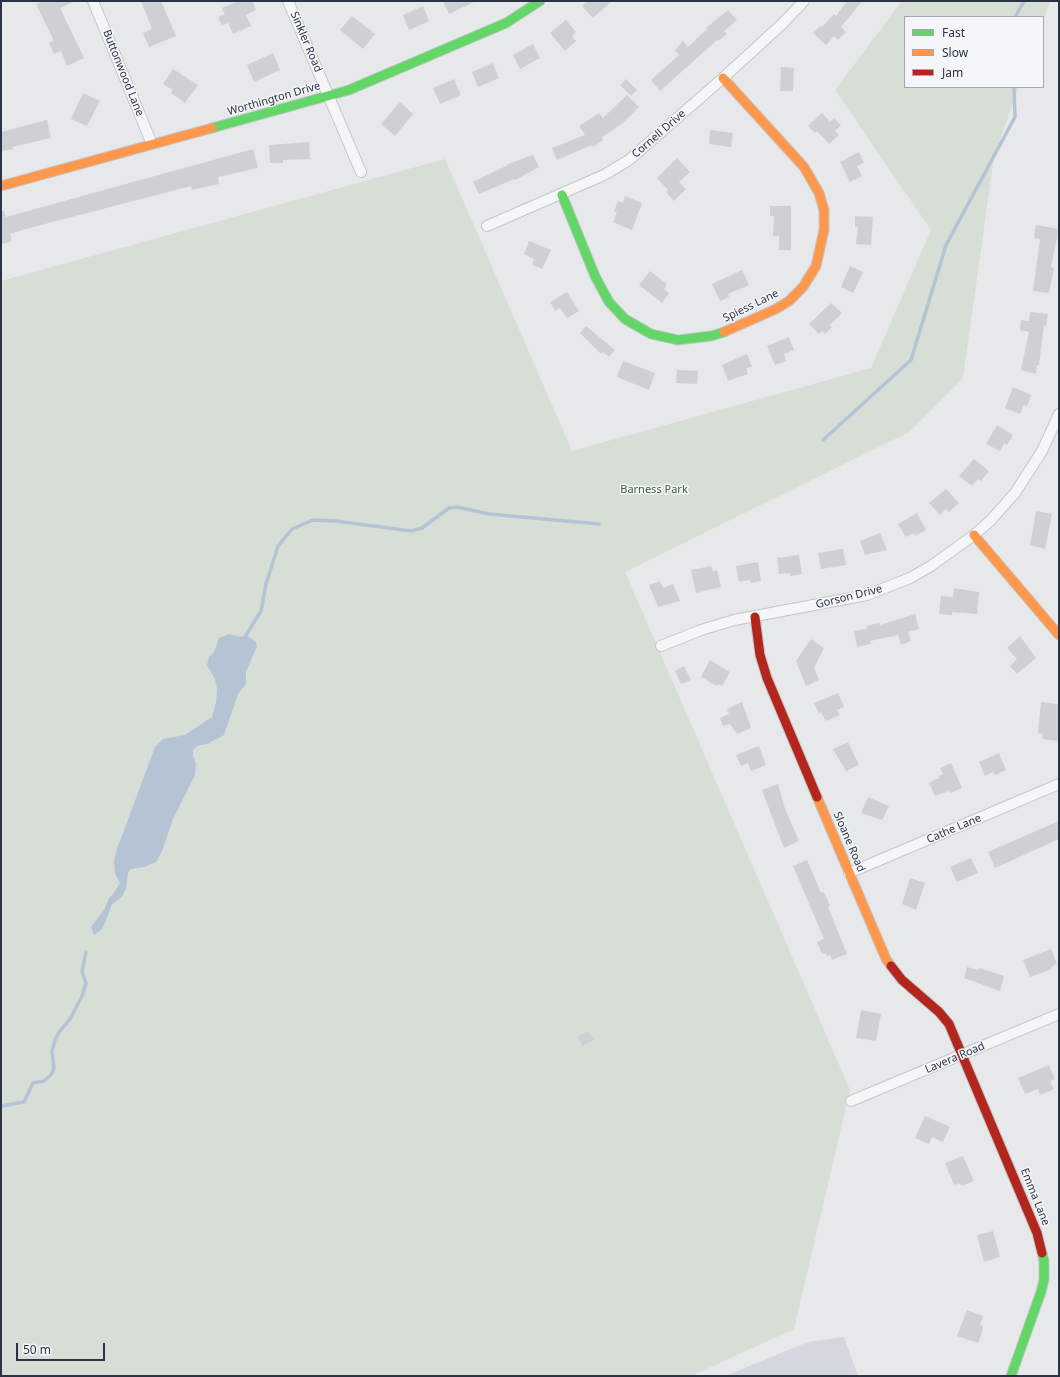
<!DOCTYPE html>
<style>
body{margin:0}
#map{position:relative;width:1060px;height:1377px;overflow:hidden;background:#e6e8ea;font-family:"Noto Sans",sans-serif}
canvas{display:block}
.frame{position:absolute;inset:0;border:2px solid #2b3445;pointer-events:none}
.legend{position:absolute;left:904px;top:16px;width:140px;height:72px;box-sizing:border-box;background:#f4f6f9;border:1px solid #a4a8b1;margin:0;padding:5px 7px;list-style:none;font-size:12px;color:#2b3445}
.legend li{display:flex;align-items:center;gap:8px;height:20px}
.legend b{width:20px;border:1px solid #a4a8b1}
.scale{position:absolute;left:16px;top:1343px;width:89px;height:18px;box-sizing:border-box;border:2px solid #2b3445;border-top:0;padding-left:5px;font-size:12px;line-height:14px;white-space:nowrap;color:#2b3445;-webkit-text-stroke:3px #f4f6f9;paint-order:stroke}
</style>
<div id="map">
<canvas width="1060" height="1377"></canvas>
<div class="frame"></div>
<ul class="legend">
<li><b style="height:5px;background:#63d668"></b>Fast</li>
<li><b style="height:5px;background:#ff974d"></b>Slow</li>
<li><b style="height:5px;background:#b3261e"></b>Jam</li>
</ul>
<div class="scale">50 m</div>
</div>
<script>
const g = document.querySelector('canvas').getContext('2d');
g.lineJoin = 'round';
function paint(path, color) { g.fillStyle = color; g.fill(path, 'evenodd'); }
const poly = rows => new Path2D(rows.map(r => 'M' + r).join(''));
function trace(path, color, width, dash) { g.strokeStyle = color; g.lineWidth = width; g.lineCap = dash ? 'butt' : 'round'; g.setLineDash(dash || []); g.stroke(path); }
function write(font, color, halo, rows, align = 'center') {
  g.font = font + ' "Noto Sans",sans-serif'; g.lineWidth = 3; g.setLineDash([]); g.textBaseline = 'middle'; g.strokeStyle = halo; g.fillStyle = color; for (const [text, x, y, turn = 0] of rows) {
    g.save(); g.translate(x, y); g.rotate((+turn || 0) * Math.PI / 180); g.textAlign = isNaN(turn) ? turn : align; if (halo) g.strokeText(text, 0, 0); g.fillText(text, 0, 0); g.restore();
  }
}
paint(poly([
 [844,1337,858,1376,725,1376,808,1342]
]), '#d4d7dd');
paint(poly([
 [902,1,1050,1,1043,21,1043,17,905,17,905,87,1019,87,994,156,963,378,909,432,625,572,850,1090,794,1329,691,1376,1,1376,1,281,445,159,572,451,871,368,931,230,835,90]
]), '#d6ded6');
paint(poly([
 [229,634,241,637,246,635,256,642,257,646,246,672,246,684,238,694,224,735,207,744,197,746,193,750,193,756,196,763,195,775,173,819,162,851,156,862,144,867,131,869,128,872,126,889,122,897,112,904,105,923,101,930,94,935,91,927,104,910,109,898,113,894,120,883,115,874,114,860,117,849,155,747,163,739,185,735,212,717,216,703,217,689,215,679,207,665,209,657,214,652,219,638]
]), '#b4c4d5');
trace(poly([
 [1015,17,1024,1],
 [823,440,911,360,946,245,1015,117,1014,87],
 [246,635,261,611,266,584,278,546,292,529,313,520,336,521,411,531,422,528,449,508,457,507,489,514,599,524],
 [1,1106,24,1102,33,1083,44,1081,51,1075,54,1068,52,1051,55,1040,59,1032,70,1019,82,996,86,983,82,971,86,952]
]), '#b4c4d5', 3.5);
paint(poly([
 [43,1,75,1,60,8,84,58,67,66,61,51,54,54,49,43,54,41,36,4],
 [141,1,161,1,176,36,149,47,143,33,152,29],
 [238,1,252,1,256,10,246,15,251,26,233,34,228,23,222,25,218,17,225,14,222,8],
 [443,1,476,1,449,14],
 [587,1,612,1,593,18,582,6],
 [847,1,862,1,841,27,846,32,838,40,834,36,826,45,813,33,820,26,822,27,834,14,836,16],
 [423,6,429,21,409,30,403,15],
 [728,10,737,20,724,31,727,34,718,41,717,40,660,91,651,80,679,55,675,50,683,41,688,47,707,29,706,28],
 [352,16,375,34,363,49,340,30],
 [566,20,576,32,572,36,576,41,565,51,550,33],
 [533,44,540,58,520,69,513,55],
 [273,53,280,70,254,82,247,65],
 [493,63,499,78,478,87,472,72],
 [781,67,794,68,793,91,780,91],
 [173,69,198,85,185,103,171,93,173,90,163,84],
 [454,79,461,95,440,104,433,88],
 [626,79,637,90,631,96,620,85],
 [83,93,100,101,87,126,71,119],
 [627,95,639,107,623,123,602,137,603,140,593,147,592,145,557,160,552,148,585,135,579,126,599,113,603,118],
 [400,102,413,114,395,136,381,124],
 [822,113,830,122,834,118,841,125,835,131,839,135,829,144,817,131,815,133,808,126],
 [47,120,51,138,12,147,13,149,1,151,1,132],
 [710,130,733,133,731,147,709,144],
 [309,142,310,159,283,160,283,163,270,163,269,145],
 [253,149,258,168,218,177,219,184,192,190,191,186,22,230,10,234,12,241,1,244,1,211,4,211,6,217],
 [859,152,864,163,857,166,862,176,850,182,840,162],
 [533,155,539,167,515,180,514,179,479,194,473,182,508,165,508,164],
 [677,158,690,172,679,182,686,189,674,201,666,192,668,190,657,178],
 [625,196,642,203,632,230,613,222,617,212,614,211,618,201,623,203],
 [770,206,791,206,791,250,779,250,779,236,773,236,774,216,770,216],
 [855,216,873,217,871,245,856,244,858,227,855,227],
 [1036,225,1059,229,1051,267,1054,268,1049,293,1033,291,1040,239,1034,238],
 [529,241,551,250,542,269,532,265,534,259,524,254],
 [850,266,863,272,853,293,841,287],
 [742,270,749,285,728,294,729,297,720,301,712,284],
 [650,271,667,284,664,289,669,293,662,303,639,285],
 [567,292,579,311,567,318,560,308,555,311,550,302],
 [831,303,842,313,830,325,832,327,825,334,822,331,819,334,809,324],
 [1030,312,1048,314,1046,326,1044,325,1039,365,1037,365,1036,374,1021,370,1029,332,1020,330,1021,320,1029,321],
 [586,326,615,350,609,357,603,352,601,354,580,333],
 [789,337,794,350,784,354,786,361,775,365,767,346],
 [747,354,752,367,746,368,748,374,728,381,722,365],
 [623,361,655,373,649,390,617,377],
 [677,370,698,371,697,384,676,383],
 [1013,387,1031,395,1027,406,1024,405,1020,414,1005,408],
 [997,425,1013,435,1007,445,1004,443,1000,451,986,444],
 [974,459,989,471,981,481,978,479,972,486,959,476],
 [946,489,959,503,949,512,946,509,940,515,929,503],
 [1036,511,1052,514,1045,549,1030,545],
 [917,513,926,530,915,536,914,533,906,537,898,524],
 [880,533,887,550,865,555,860,541],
 [843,549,846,565,821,569,818,553],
 [799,555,802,574,790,576,790,573,779,574,777,558],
 [758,562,761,581,751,583,750,580,739,582,736,566],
 [711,566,713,571,717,570,721,587,696,593,691,570],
 [660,581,663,588,673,584,680,601,658,607,649,585],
 [954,588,979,592,977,614,952,612,952,615,939,614,941,596,953,597],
 [915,614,919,629,908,632,911,641,901,645,898,635,870,641,871,644,857,647,854,631,867,629,866,626,879,623,880,625],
 [1020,636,1036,658,1017,674,1010,666,1017,659,1007,648],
 [811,639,824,648,814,668,819,680,806,686,796,661],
 [710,660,730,672,722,686,718,684,717,686,701,677],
 [684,666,691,680,681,684,675,671],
 [838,693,844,707,837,710,840,715,826,721,821,712,819,713,814,703],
 [742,702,751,728,737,734,730,724,723,726,720,718,729,714,727,709],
 [1041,702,1059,704,1059,741,1042,739,1043,734,1038,733],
 [848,742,859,765,846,771,833,749],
 [759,746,766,765,751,771,748,763,741,766,736,755],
 [999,753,1006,770,995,775,993,772,985,776,979,762],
 [951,763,962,788,950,793,949,791,935,796,929,783,939,778,938,776,943,774,940,768],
 [778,784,785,809,799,841,784,848,762,790],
 [868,797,889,806,882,820,861,813],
 [1059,821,1059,839,995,868,988,852],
 [971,858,978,873,957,882,950,867],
 [807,860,821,893,824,892,830,906,828,907,847,954,832,960,830,955,827,956,825,953,822,954,817,942,824,939,793,866],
 [910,878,925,883,916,910,902,904],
 [1051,949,1057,964,1051,967,1052,969,1030,977,1023,960],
 [967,967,978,970,979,968,1004,976,1000,991,964,978],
 [861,1010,881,1014,876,1041,856,1038],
 [588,1031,594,1040,583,1046,577,1037],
 [1049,1065,1055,1079,1050,1081,1054,1089,1040,1095,1038,1089,1025,1094,1018,1078],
 [925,1116,950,1127,943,1142,932,1137,929,1144,915,1138],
 [963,1156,974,1181,961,1186,960,1183,954,1185,945,1163],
 [993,1231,1000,1257,984,1262,977,1235],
 [967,1310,983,1316,980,1325,983,1326,982,1332,978,1343,957,1336]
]), '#ced0d3');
const street = poly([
 [93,1,152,144],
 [288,1,361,172],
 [487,226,604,175,629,160,723,78,782,24,804,1],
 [661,646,701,630,734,620,867,595,910,578,931,566,974,535,990,521,1015,493,1042,451,1059,414],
 [849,873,1059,784],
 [851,1101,1059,1014]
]);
const fast = poly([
 [212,128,349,90,506,23,540,1],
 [562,195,595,276,609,302,625,319,651,334,678,340,711,336,724,332],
 [1011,1376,1041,1292,1044,1280,1044,1261,1042,1253]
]);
const slow = poly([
 [723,78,804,167,819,193,824,210,824,230,816,266,803,287,789,301,776,309,724,332],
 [1,186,212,128],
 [974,535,1059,635],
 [817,797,886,959,891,966]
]);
const jam = poly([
 [755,617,760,655,767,678,817,797],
 [891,966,902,980,939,1012,949,1024,1037,1233,1042,1253]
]);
trace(street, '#c4c6c8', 12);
trace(fast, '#c4c6c8', 11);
trace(slow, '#c4c6c8', 11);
trace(jam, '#c4c6c8', 11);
trace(street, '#f5f6f7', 10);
trace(fast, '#63d668', 9);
trace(slow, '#ff974d', 9);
trace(jam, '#b3261e', 9);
write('11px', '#2b3445', '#f4f6f9', [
 ["Sinkler Road",306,42,67],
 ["Buttonwood Lane",123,73,68],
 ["Worthington Drive",274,99,-16],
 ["Cornell Drive",659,134,-41],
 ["Spiess Lane",751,306,-26],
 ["Gorson Drive",849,597,-14],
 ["Cathe Lane",954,829,-23],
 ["Sloane Road",849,842,67],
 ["Lavera Road",955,1058,-23],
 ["Emma Lane",1035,1197,68]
]);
write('11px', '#3f6138', '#f4f6f9', [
 ["Barness Park",654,490]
]);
</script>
